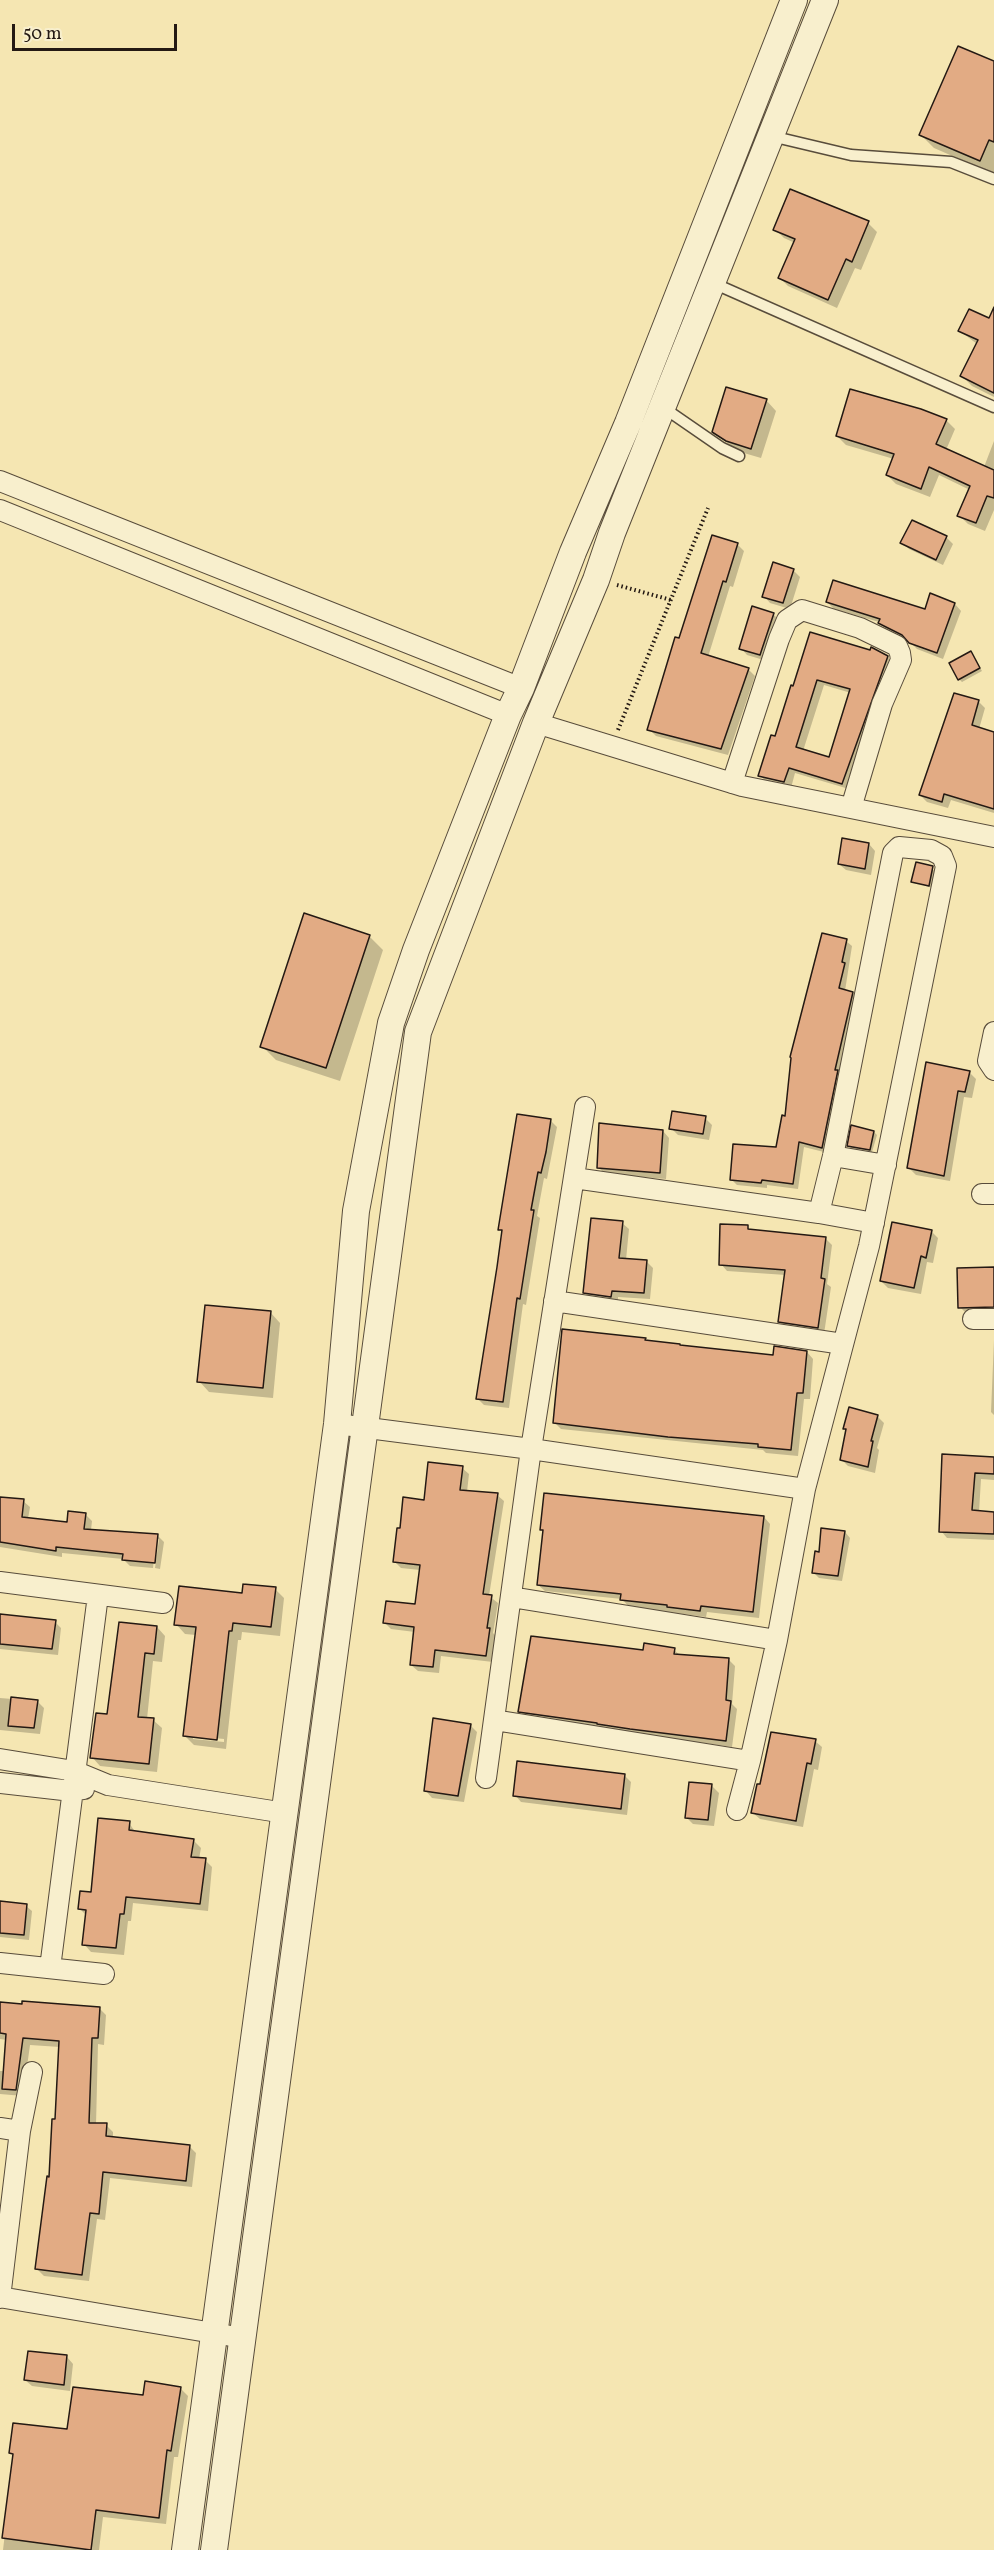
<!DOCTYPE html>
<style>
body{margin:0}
#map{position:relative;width:994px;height:2550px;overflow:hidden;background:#f5e6b2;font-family:Vollkorn,serif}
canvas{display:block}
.scale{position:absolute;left:12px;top:24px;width:165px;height:27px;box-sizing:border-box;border:3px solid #241913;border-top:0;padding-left:8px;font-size:18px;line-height:21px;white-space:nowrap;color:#241913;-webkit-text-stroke:4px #f8efcd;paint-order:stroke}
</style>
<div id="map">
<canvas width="994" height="2550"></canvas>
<div class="scale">50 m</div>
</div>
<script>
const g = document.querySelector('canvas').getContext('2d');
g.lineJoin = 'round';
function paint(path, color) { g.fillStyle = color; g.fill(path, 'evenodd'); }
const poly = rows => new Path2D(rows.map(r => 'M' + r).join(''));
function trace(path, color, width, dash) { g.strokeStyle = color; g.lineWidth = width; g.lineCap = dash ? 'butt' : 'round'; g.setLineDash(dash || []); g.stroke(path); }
paint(poly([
 [994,63,994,174,934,148,920,134],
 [868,223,877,232,861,270,855,268,837,308,788,286,779,277,795,243,784,238,775,229],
 [994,323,994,397,972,386,962,376,977,344,960,331],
 [766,400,776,411,761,458,737,451,714,432],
 [946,420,955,429,946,450,984,467,994,441,994,510,985,531,968,524,959,515,970,490,939,475,930,497,896,484,887,475,894,459,846,445,837,436],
 [713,537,738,545,744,551,733,587,730,586,708,657,748,669,755,676,728,755,656,736,649,729],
 [946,537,953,544,943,565,909,549,902,543],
 [793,570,800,577,790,609,770,603,764,596],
 [827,602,926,611,955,604,961,611,943,659,917,649,909,641,887,630,879,622,834,609],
 [773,614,780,621,767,661,747,655,741,648],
 [971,653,982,671,962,682,959,679],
 [887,656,894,663,849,789,795,773,791,788,766,782,760,775,776,738,792,687],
 [824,685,851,693,830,759,803,751],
 [955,694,979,702,985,708,979,729,994,733,994,813,951,800,948,808,927,802,920,795],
 [869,844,875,851,871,875,846,870,839,864],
 [917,864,936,871,932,888,912,881],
 [369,936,383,950,340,1081,276,1060,262,1046],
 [846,941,852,946,845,991,853,993,858,999,828,1153,804,1147,798,1189,767,1185,767,1188,737,1185,731,1179,777,1149],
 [969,1072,976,1079,972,1098,964,1097,950,1181,916,1175,909,1168],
 [705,1118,712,1125,709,1140,678,1135,671,1128],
 [551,1121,557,1127,547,1179,544,1178,537,1216,540,1218,526,1305,523,1304,509,1408,484,1405,477,1398,503,1232,500,1229],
 [663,1131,669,1138,666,1179,605,1174,598,1167],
 [874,1132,877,1135,872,1152,852,1149,849,1146],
 [622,1223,629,1229,626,1260,646,1261,653,1268,650,1299,618,1297,618,1303,591,1299,585,1293],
 [747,1227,752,1231,825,1238,832,1245,827,1284,831,1287,824,1334,786,1328,779,1322,786,1275,727,1271,721,1264],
 [931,1231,938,1238,933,1263,927,1262,921,1294,888,1288,881,1281],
 [994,1268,994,1314,967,1314,960,1307],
 [270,1312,280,1323,273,1398,209,1392,199,1381],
 [645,1339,647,1342,774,1357,807,1352,813,1359,810,1399,804,1399,798,1456,766,1453,763,1450,561,1429,555,1423],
 [994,1340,994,1415,991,1412],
 [877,1416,884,1423,877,1448,879,1450,875,1473,848,1466,841,1459,847,1430,845,1428],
 [944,1456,994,1459,994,1480,981,1479,979,1512,994,1513,994,1540,947,1538,941,1531],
 [462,1468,469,1474,467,1492,497,1495,504,1501,489,1596,498,1603,493,1633,496,1636,493,1662,441,1656,439,1673,418,1671,411,1665,415,1632,391,1629,385,1623,417,1606,420,1570,401,1568,394,1561,401,1530,425,1501],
 [0,1498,23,1501,30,1507,28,1519,68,1523,85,1514,92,1521,91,1530,157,1535,164,1542,160,1569,155,1568,159,1539,156,1539,153,1568,130,1566,123,1559,62,1553,62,1557,0,1547],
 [764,1517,770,1524,759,1618,707,1612,706,1617,629,1607,622,1599,545,1591,538,1585,544,1532,541,1529],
 [845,1532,850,1538,842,1581,819,1578,814,1573,820,1553],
 [275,1589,284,1598,280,1636,242,1632,241,1640,238,1640,226,1749,194,1745,185,1736,196,1635,185,1634,176,1624,243,1594],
 [193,1736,224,1739,224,1742,193,1739],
 [0,1615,55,1622,61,1628,58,1655,0,1649],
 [157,1627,165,1636,162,1662,153,1661,147,1719,153,1720,162,1728,157,1772,100,1766,92,1757,109,1715],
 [674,1650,681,1656,728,1659,735,1666,732,1704,737,1709,732,1747,526,1718,520,1711,644,1652],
 [0,1698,37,1701,44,1708,40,1734,0,1730],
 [470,1725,477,1732,464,1802,432,1798,426,1791],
 [815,1741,822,1747,818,1770,814,1769,803,1827,760,1819,753,1813,762,1786],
 [624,1775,631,1782,627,1815,521,1802,515,1795],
 [690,1783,712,1786,719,1793,714,1826,693,1824,686,1817],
 [129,1823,136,1833,193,1840,201,1848,199,1859,205,1860,212,1867,208,1911,133,1903,131,1921,128,1921,124,1955,91,1952,84,1944,87,1916,80,1909,92,1894],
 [0,1903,26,1906,32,1911,29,1940,0,1937],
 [0,2003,99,2008,106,2015,104,2045,98,2044,96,2125,106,2125,113,2132,113,2138,189,2146,196,2153,192,2187,110,2178,105,2220,97,2219,89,2281,44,2276,37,2269,57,2120,60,2047,30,2045,23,2096,0,2094,0,2071,5,2071,7,2040,0,2039],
 [67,2357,73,2364,70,2391,32,2386,25,2380],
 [180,2388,188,2396,178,2457,174,2457,166,2524,103,2517,99,2550,3,2550,14,2456,11,2453,69,2431,144,2397]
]), '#0003');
const building = poly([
 [958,46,994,61,994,142,989,140,980,161,919,135,958,46],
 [790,189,869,221,852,262,846,259,828,300,778,278,795,239,773,230,790,189],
 [994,307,994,393,960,376,978,340,958,331,969,309,989,318,994,307],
 [726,387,767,399,751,449,726,441,712,432,726,387],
 [850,389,921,409,947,419,936,444,994,470,994,498,987,496,976,523,957,516,970,486,929,467,921,489,886,475,894,454,836,436,850,389],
 [912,520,947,536,936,560,900,543,912,520],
 [712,535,738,543,726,582,723,581,701,653,749,668,721,749,647,730,675,637,679,638,712,535],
 [773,562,794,569,783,603,762,597,773,562],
 [833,580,925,609,930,593,955,603,937,653,909,643,902,635,878,623,880,619,826,602,833,580],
 [752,606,774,613,760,655,739,649,752,606],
 [810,632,870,650,871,647,888,656,842,784,789,768,784,782,758,776,771,735,775,736,791,685,793,686,810,632],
 [817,680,850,689,829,757,796,747,817,680],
 [971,651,980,668,958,680,949,663,971,651],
 [954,693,979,700,972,725,994,732,994,809,944,794,942,802,919,795,954,693],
 [842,838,869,843,865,869,838,864,842,838],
 [916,862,933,866,929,886,911,882,916,862],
 [304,913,370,935,326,1068,260,1047,304,913],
 [822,933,847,939,842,962,845,963,839,988,853,992,835,1070,838,1070,822,1148,799,1142,793,1184,762,1180,761,1183,730,1180,733,1144,776,1147,782,1115,785,1116,791,1058,790,1057,822,933],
 [926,1062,970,1071,965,1092,958,1091,944,1176,907,1168,926,1062],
 [672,1111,706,1116,703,1134,669,1129,672,1111],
 [517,1114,551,1119,546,1152,541,1173,538,1172,531,1210,534,1210,520,1299,517,1298,503,1402,476,1399,497,1267,502,1230,498,1230,517,1114],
 [599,1123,663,1130,660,1173,597,1168,599,1123],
 [851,1125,874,1131,870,1150,847,1146,851,1125],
 [591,1218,623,1221,619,1258,647,1260,644,1293,612,1291,611,1297,583,1293,591,1218],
 [892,1222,932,1230,926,1258,921,1256,914,1288,880,1281,892,1222],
 [720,1224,748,1225,748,1229,826,1237,821,1278,825,1279,818,1328,778,1322,785,1270,719,1265,720,1224],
 [994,1267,994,1307,958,1308,957,1268,994,1267],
 [205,1305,271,1311,263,1388,197,1382,205,1305],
 [562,1329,646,1338,645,1340,680,1344,680,1345,773,1355,774,1346,807,1351,803,1393,797,1393,791,1450,758,1447,758,1444,668,1437,553,1423,562,1329],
 [849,1407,878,1415,871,1441,873,1441,868,1467,840,1460,846,1429,843,1429,849,1407],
 [942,1454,994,1457,994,1474,975,1473,972,1510,994,1512,994,1534,939,1532,942,1454],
 [428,1462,463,1466,460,1490,498,1493,483,1594,492,1595,487,1628,490,1628,486,1656,435,1650,433,1667,410,1665,414,1627,383,1623,386,1601,415,1604,420,1565,393,1562,397,1528,400,1528,403,1497,424,1500,428,1462],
 [544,1493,764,1516,753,1612,701,1606,700,1611,667,1607,667,1605,620,1600,621,1594,537,1585,543,1530,540,1530,544,1493],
 [0,1497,24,1499,22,1517,67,1522,68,1511,86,1513,84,1529,158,1534,155,1563,122,1560,123,1554,56,1547,56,1551,0,1542,0,1497],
 [821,1528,845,1531,838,1576,812,1573,815,1551,819,1552,821,1528],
 [243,1584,276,1587,271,1627,233,1623,232,1631,229,1631,217,1740,183,1736,196,1627,174,1625,179,1586,242,1593,243,1584],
 [0,1614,56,1620,52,1649,0,1644,0,1614],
 [119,1622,157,1626,154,1654,145,1653,138,1717,154,1718,149,1764,90,1758,96,1713,107,1714,119,1622],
 [531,1636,643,1650,644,1643,675,1648,674,1654,729,1658,726,1700,731,1701,726,1741,630,1729,597,1724,597,1723,518,1712,531,1636],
 [11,1697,38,1700,34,1728,8,1726,11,1697],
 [433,1718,471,1724,458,1796,424,1791,433,1718],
 [771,1732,816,1739,811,1764,807,1763,796,1821,751,1813,757,1784,760,1784,771,1732],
 [517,1761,625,1774,621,1809,513,1796,517,1761],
 [689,1782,712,1784,708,1820,685,1818,689,1782],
 [98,1818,130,1821,129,1830,194,1839,191,1857,206,1858,200,1904,126,1897,124,1914,120,1914,116,1948,82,1945,86,1910,78,1909,80,1891,91,1892,98,1818],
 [0,1901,27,1904,24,1935,0,1933,0,1901],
 [22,2001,100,2007,98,2038,92,2038,89,2123,107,2123,106,2136,190,2145,186,2181,103,2172,99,2214,90,2213,82,2275,35,2269,47,2176,49,2177,52,2119,55,2119,59,2041,23,2038,16,2090,2,2089,6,2034,0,2033,0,2002,22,2004,22,2001],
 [28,2351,67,2355,64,2385,24,2380,28,2351],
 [145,2381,181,2387,171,2451,167,2450,159,2518,96,2510,91,2550,2,2538,13,2454,9,2453,13,2423,67,2429,73,2387,143,2395,145,2381]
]);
paint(building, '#e2ab84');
trace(building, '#241913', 1.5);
const service = poly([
 [771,136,851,155,951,162,994,179],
 [713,283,994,407],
 [664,408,722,448,739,456]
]);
const minor = poly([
 [0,481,521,688],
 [0,510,508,715],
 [536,723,742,786,994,837],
 [732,783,779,639,787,620,802,610,860,628,897,646,900,653,901,660,882,704,851,808],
 [994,1032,988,1061,994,1070],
 [833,1156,886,1165],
 [574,1178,819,1213,874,1223],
 [982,1194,994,1194],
 [554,1301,843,1344],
 [973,1319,994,1319],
 [337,1424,531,1449,585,1107],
 [0,1582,163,1603],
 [511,1597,777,1640],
 [494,1720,750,1761,777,1640,805,1489],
 [0,1759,74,1771,108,1785,285,1813],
 [486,1778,531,1449,805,1489,869,1246,946,866,942,856,931,850,899,847,893,853,833,1156,819,1213],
 [0,1783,72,1791,84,1789],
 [737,1810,750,1761],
 [0,1963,104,1974],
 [50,1968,98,1595],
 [0,2128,20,2131],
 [0,2297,243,2338],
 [0,2298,20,2131,32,2072]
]);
const tertiary = poly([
 [185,2550,337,1424,356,1211,391,1023,416,950,508,715,521,688,573,552,628,423,794,0],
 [214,2550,418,1032,536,723,596,580,612,533,825,0]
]);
trace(service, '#584c3b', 13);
trace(minor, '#584c3b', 22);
trace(tertiary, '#584c3b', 28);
trace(poly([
 [617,585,671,600],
 [618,730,708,508]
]), '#241913', 4, [1.5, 3]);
trace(service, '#f8efcd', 10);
trace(minor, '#f8efcd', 20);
trace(tertiary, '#f8efcd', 26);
</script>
